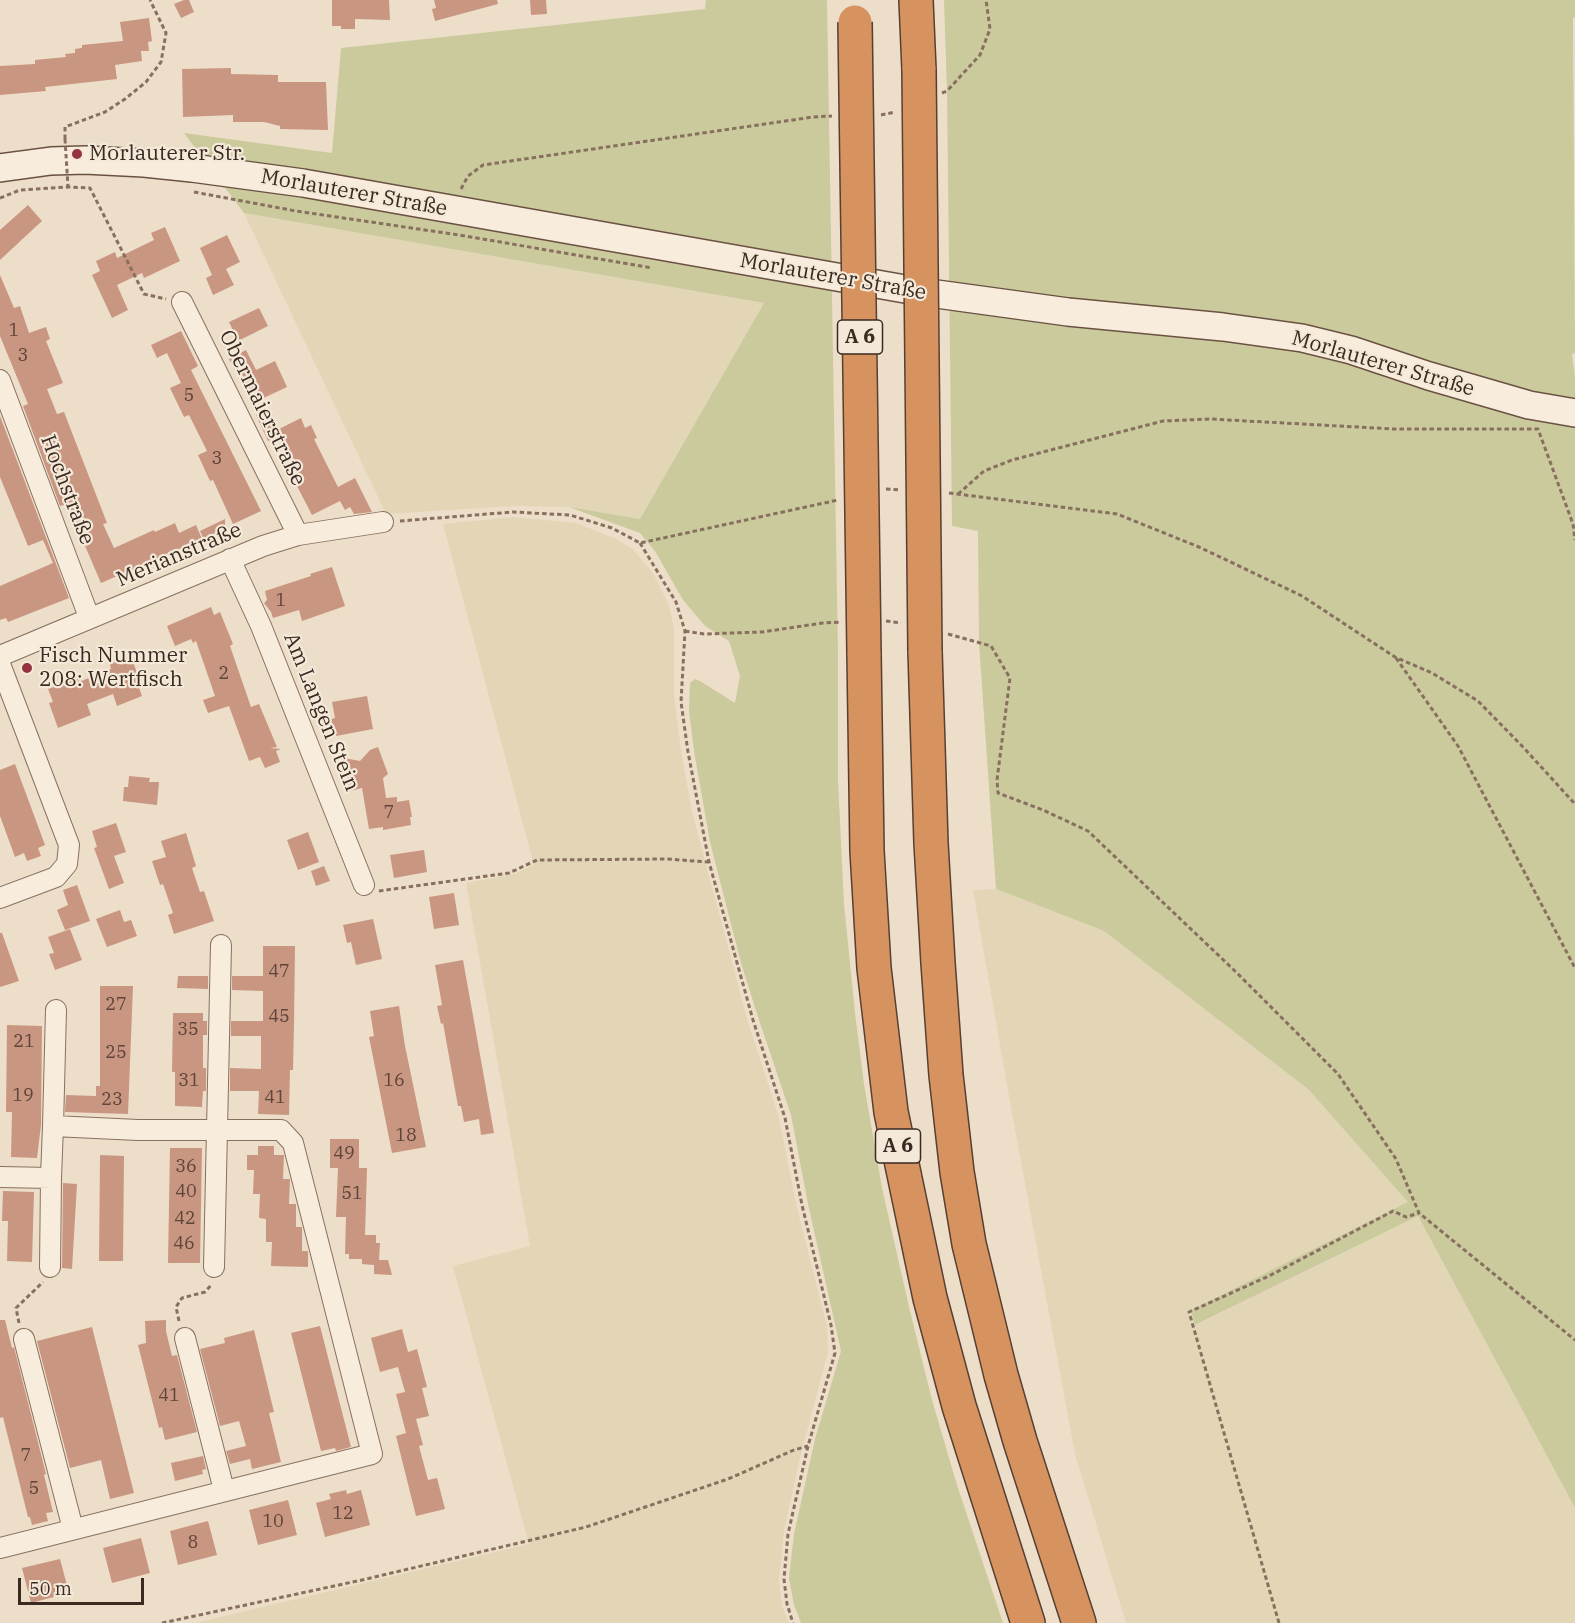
<!DOCTYPE html>
<meta charset="utf-8">
<style>
body{margin:0}
#map{position:relative;width:1575px;height:1623px;overflow:hidden;background:#eddec9;font-family:"IBM Plex Serif",serif}
canvas{display:block}
.scale{position:absolute;left:18px;top:1578px;width:126px;height:27px;box-sizing:border-box;border:3px solid #3a2a21;border-top:0;padding-left:8px;font-size:18px;line-height:21px;white-space:nowrap;color:#3a2a21;-webkit-text-stroke:4px #f4e9d9;paint-order:stroke}
</style>
<div id="map">
<canvas width="1575" height="1623"></canvas>
<div class="scale">50 m</div>
</div>
<script>
const g = document.querySelector('canvas').getContext('2d');
g.lineJoin = 'round';
function paint(path, color) { g.fillStyle = color; g.fill(path, 'evenodd'); }
const poly = rows => new Path2D(rows.map(r => 'M' + r).join(''));
function trace(path, color, width, dash) { g.strokeStyle = color; g.lineWidth = width; g.lineCap = dash ? 'butt' : 'round'; g.setLineDash(dash || []); g.stroke(path); }
function write(font, color, halo, rows, align = 'center') {
  g.font = font + ' "IBM Plex Serif",serif'; g.lineWidth = 4.5; g.setLineDash([]); g.textBaseline = 'middle'; g.strokeStyle = halo; g.fillStyle = color; for (const [text, x, y, turn = 0] of rows) {
    g.save(); g.translate(x, y); g.rotate((+turn || 0) * Math.PI / 180); g.textAlign = isNaN(turn) ? turn : align; if (halo) g.strokeText(text, 0, 0); g.fillText(text, 0, 0); g.restore();
  }
}
paint(poly([
 [244,213,764,303,640,519,569,507,513,506,386,514],
 [513,517,576,523,614,538,633,549,654,575,669,605,674,630,674,695,681,751,692,812,748,1022,779,1118,797,1208,827,1326,828,1352,800,1458,784,1531,779,1579,782,1606,789,1623,195,1623,529,1544,453,1266,530,1246,466,883,514,874,534,865,443,524],
 [996,889,1104,931,1309,1090,1409,1202,1192,1309,1196,1325,1418,1216,1575,1508,1575,1623,1126,1623,1075,1454,1010,1102,973,890]
]), '#e2d6b7');
paint(poly([
 [706,0,827,0,838,653,838,780,844,904,855,1013,864,1084,882,1188,910,1311,932,1400,957,1485,1003,1623,801,1623,794,1605,789,1578,794,1534,815,1439,841,1351,808,1204,791,1115,758,1017,741,963,710,842,694,751,689,711,690,683,695,679,700,681,735,703,740,676,729,641,705,626,683,600,655,551,640,533,569,507,640,519,764,303,244,213,184,133,332,153,341,48,705,9],
 [944,0,1575,0,1575,17,1573,18,1575,353,1572,354,1575,377,1575,1508,1418,1216,1195,1325,1191,1310,1408,1202,1309,1090,1104,931,996,889,979,643,978,531,952,526,947,91]
]), '#cbca9d');
paint(poly([
 [184,0,189,0,194,12,181,18,174,4],
 [332,0,389,0,390,20,355,19,355,29,341,29,341,26,332,26],
 [434,0,497,0,498,4,435,21,432,9,436,8],
 [530,0,546,0,547,14,531,15],
 [149,18,152,41,148,42,149,51,141,51,142,61,115,65,117,79,45,87,46,91,0,95,0,66,35,64,35,60,66,57,65,54,75,53,75,49,82,48,82,45,123,41,120,22],
 [231,68,231,74,278,75,278,82,326,82,328,130,280,129,280,126,264,122,233,122,233,115,183,117,182,69],
 [28,205,42,221,0,260,0,230],
 [165,227,180,261,144,278,142,273,117,285,128,310,112,318,92,275,100,271,96,261,115,252,117,258,154,240,151,233],
 [227,235,240,262,226,269,234,285,213,295,206,278,212,275,200,248],
 [0,275,14,308,20,306,29,333,46,327,50,339,46,341,63,383,47,389,57,414,64,412,107,523,103,524,114,548,154,530,155,532,175,523,179,533,196,525,202,539,101,583,67,504,60,506,23,406,28,404,0,336],
 [259,308,268,326,238,341,229,322],
 [181,331,198,366,191,370,261,511,233,524,213,480,210,481,198,455,207,451,189,415,184,417,170,388,181,383,167,353,157,358,151,345],
 [246,350,256,370,275,361,287,387,255,402,239,368,235,370,229,359],
 [269,408,279,429,301,418,305,428,311,425,317,438,314,439,338,487,355,478,372,512,354,514,350,507,345,510,340,501,312,515,297,486,301,484,278,436,268,441,256,415],
 [0,416,69,598,8,622,6,618,0,620,0,586,53,563,43,540,28,546,0,477],
 [225,519,225,534,206,544,200,531],
 [332,567,345,606,302,621,299,610,273,618,271,612,264,603,267,600,265,591,311,576,310,574],
 [211,607,214,615,220,612,233,644,230,646,251,707,259,704,277,747,270,748,281,749,276,751,280,762,265,768,260,757,249,761,229,706,208,713,203,700,215,696,196,641,193,643,191,639,175,646,167,626],
 [131,656,137,673,134,674,142,696,117,706,113,694,87,704,91,715,58,728,49,703,53,702,48,689,78,678,79,682,111,669,110,664],
 [367,696,373,729,336,736,335,733,333,733,331,719,335,718,332,702],
 [378,747,388,774,383,778,386,798,397,797,397,802,409,800,412,817,410,817,411,825,383,830,383,827,369,829,362,788,350,791,344,758,360,761,370,750],
 [15,764,45,845,38,848,41,856,27,861,24,853,15,857,0,816,0,770],
 [129,776,150,778,149,782,159,782,157,805,123,801,124,787,128,787],
 [116,823,126,852,114,856,124,883,109,889,94,848,97,847,92,831],
 [308,832,319,862,298,870,287,840],
 [186,833,196,866,192,868,200,892,204,891,214,921,174,934,168,915,173,913,163,884,160,885,152,861,166,857,161,841],
 [424,850,427,872,394,878,390,855],
 [324,866,330,881,316,886,311,871],
 [77,885,90,921,65,930,57,910,68,905,63,890],
 [454,893,459,925,434,929,429,897],
 [120,910,124,922,131,920,137,936,107,947,96,919],
 [373,919,382,959,356,965,351,942,347,943,343,925],
 [70,929,82,960,55,970,49,954,54,953,48,937],
 [0,933,2,933,19,981,0,987],
 [263,946,295,946,294,1025,293,1070,290,1070,289,1115,258,1114,259,1091,230,1091,230,1068,261,1069,261,1036,231,1036,231,1021,263,1021,263,991,232,990,232,976,263,976],
 [463,960,494,1133,481,1135,479,1119,464,1122,461,1106,458,1106,443,1023,441,1024,437,1006,442,1005,435,965],
 [178,976,208,976,208,989,177,988],
 [100,986,133,986,128,1114,65,1112,66,1095,96,1096,96,1086,100,1086],
 [399,1006,405,1046,426,1147,392,1153,369,1037,374,1036,370,1011],
 [173,1013,203,1013,203,1021,207,1021,207,1035,203,1035,203,1068,206,1068,206,1091,203,1091,202,1107,175,1106,175,1072,172,1072],
 [7,1025,42,1026,41,1125,37,1158,11,1157,12,1112,6,1112],
 [330,1139,359,1139,359,1168,367,1168,365,1235,376,1235,376,1243,380,1243,379,1260,388,1260,392,1275,374,1274,374,1265,362,1264,362,1259,349,1259,349,1254,345,1254,346,1217,336,1217,338,1168,330,1168],
 [258,1146,274,1146,274,1155,284,1155,283,1179,290,1179,289,1204,296,1204,296,1227,302,1227,302,1251,308,1251,308,1267,271,1266,272,1242,266,1242,266,1219,259,1218,260,1194,253,1194,254,1170,247,1170,247,1155,258,1155],
 [170,1148,202,1148,200,1263,168,1263],
 [100,1155,124,1156,123,1261,99,1261],
 [63,1183,77,1184,72,1269,62,1268],
 [3,1191,34,1192,32,1262,7,1261,8,1221,2,1221],
 [0,1320,5,1320,12,1348,14,1347,46,1474,44,1475,53,1512,46,1513,48,1521,32,1525,30,1517,28,1517,3,1417,0,1418],
 [166,1320,166,1331,172,1356,177,1355,197,1432,165,1440,162,1427,159,1428,138,1345,146,1343,145,1321],
 [320,1326,351,1447,336,1451,335,1448,321,1451,291,1333],
 [92,1327,134,1493,110,1499,101,1460,70,1468,37,1341],
 [402,1329,408,1352,417,1349,427,1387,422,1388,429,1416,416,1419,423,1445,419,1446,428,1480,437,1478,445,1509,416,1516,396,1436,406,1433,396,1394,405,1392,398,1367,380,1372,371,1338],
 [254,1330,274,1412,269,1413,281,1462,252,1469,250,1459,230,1464,226,1451,246,1446,239,1421,220,1426,200,1349,225,1343,224,1338],
 [203,1456,206,1469,202,1470,203,1474,175,1481,171,1463],
 [346,1490,347,1494,361,1490,370,1525,325,1537,316,1503,331,1499,329,1494],
 [288,1500,297,1535,258,1545,249,1510],
 [208,1521,217,1555,178,1565,170,1531],
 [141,1538,150,1573,112,1583,103,1548],
 [60,1559,69,1593,31,1603,22,1568]
]), '#c99681');
const street = poly([
 [182,302,298,535],
 [0,380,89,617],
 [230,559,261,626,364,885],
 [0,656,263,546,298,535,383,522],
 [0,664,69,845,67,864,56,877,0,898],
 [53,1126,56,1010],
 [0,1177,51,1178,53,1126,138,1130,281,1130,293,1143,372,1454,0,1548],
 [50,1267,51,1178],
 [214,1267,221,945],
 [185,1338,224,1490],
 [24,1339,73,1529]
]);
const secondary = poly([
 [0,168,51,161,85,160,144,163,192,168,303,183,922,292,1068,312,1223,327,1302,338,1351,350,1429,376,1529,405,1575,413]
]);
const highway = poly([
 [916,0,919,70],
 [925,651,931,843,938,963,946,1075,957,1172,969,1244,1001,1375,1020,1441,1079,1623],
 [864,653,867,851,874,968,891,1112,930,1298,959,1406,1028,1623]
]);
trace(street, '#88705f', 22);
trace(secondary, '#6a5142', 30);
trace(highway, '#573f32', 36);
trace(poly([
 [942,93,947,91,980,55,990,29,986,0],
 [881,115,895,112],
 [65,139,65,127,105,112,125,99,146,82,161,62,166,33,150,0],
 [461,189,468,176,483,165,813,117,832,116],
 [194,192,296,211,459,235,652,268],
 [0,198,20,190,68,187,90,188,144,294,166,299],
 [886,489,900,490],
 [949,493,1117,514,1199,547,1302,596,1395,657,1432,673,1478,701,1523,747,1575,804],
 [958,494,984,471,1012,460,1163,421,1210,419,1394,429,1538,429,1573,524,1575,540],
 [400,521,513,512,570,515,612,528,640,543,838,500],
 [640,543,676,602,685,631,681,702,688,752,709,862,753,1020,785,1118,802,1205,831,1325,835,1353,808,1446,788,1534,784,1579,787,1604,793,1623],
 [886,621,901,623],
 [685,631,704,634,762,632,823,623,841,622],
 [948,634,991,646,1010,678,997,780,998,793,1043,810,1088,831,1236,972,1338,1074,1396,1159,1419,1213,1575,1340],
 [1396,658,1458,746,1575,968],
 [379,891,509,873,537,860,667,859,709,862],
 [179,1321,176,1307,182,1298,205,1292,212,1284],
 [19,1323,16,1308,43,1282],
 [162,1623,362,1580,586,1527,728,1479,794,1450,808,1446],
 [1279,1623,1189,1312,1269,1276,1393,1211,1406,1217,1419,1213]
]), '#88705f', 3, [4.5, 3]);
trace(street, '#f8ecdd', 20);
trace(secondary, '#f8ecdd', 27);
trace(highway, '#d69360', 33);
const highwayBridge = poly([
 [855,22,864,653],
 [919,70,925,651]
]);
trace(highwayBridge, '#573f32', 36, []);
trace(poly([
 [65,139,68,187]
]), '#88705f', 3, [4.5, 3]);
trace(highwayBridge, '#d69360', 33);
for (const [x, y, r, color] of [
 [77,154,6,"#94323f"],
 [27,668,6,"#94323f"]
]) { const dot = new Path2D(); dot.arc(x, y, r, 0, 2 * Math.PI); g.fillStyle = color; g.fill(dot); trace(dot, '#f4e9d9', 2); }
write('18px', '#5e4539', null, [
 ["1",14,331],
 ["3",23,356],
 ["5",189,396],
 ["3",217,459],
 ["1",281,601],
 ["2",224,674],
 ["7",389,813],
 ["47",279,972],
 ["27",116,1005],
 ["45",279,1017],
 ["35",188,1030],
 ["21",24,1042],
 ["25",116,1053],
 ["31",189,1081],
 ["16",394,1081],
 ["19",23,1096],
 ["41",275,1098],
 ["23",112,1100],
 ["18",406,1136],
 ["49",344,1154],
 ["36",186,1167],
 ["40",186,1192],
 ["51",352,1194],
 ["42",185,1219],
 ["46",184,1244],
 ["41",169,1396],
 ["7",26,1456],
 ["5",34,1489],
 ["12",343,1514],
 ["10",273,1522],
 ["8",193,1543]
]);
for (const [x, y, w] of [
 [860,337,45],
 [898,1146,45]
]) { const box = new Path2D(); box.roundRect(x - w / 2, y - 17, w, 34, 4.5); g.fillStyle = '#f4e9d9'; g.fill(box); trace(box, '#3a2a21', 1.5); }
write('bold 20px', '#3a2a21', null, [
 ["A 6",860,337],
 ["A 6",898,1146]
]);
write('21px', '#3a2a21', '#f4e9d9', [
 ["Morlauterer Str.",89,154],
 ["Fisch Nummer",39,656],
 ["208: Wertfisch",39,680]
], 'left');
write('21px', '#3a2a21', '#f4e9d9', [
 ["Morlauterer Straße",354,193,10],
 ["Morlauterer Straße",833,277,10],
 ["Morlauterer Straße",1383,364,16],
 ["Obermaierstraße",262,408,64],
 ["Hochstraße",67,490,69],
 ["Merianstraße",179,555,-23],
 ["Am Langen Stein",321,712,68]
]);
</script>
